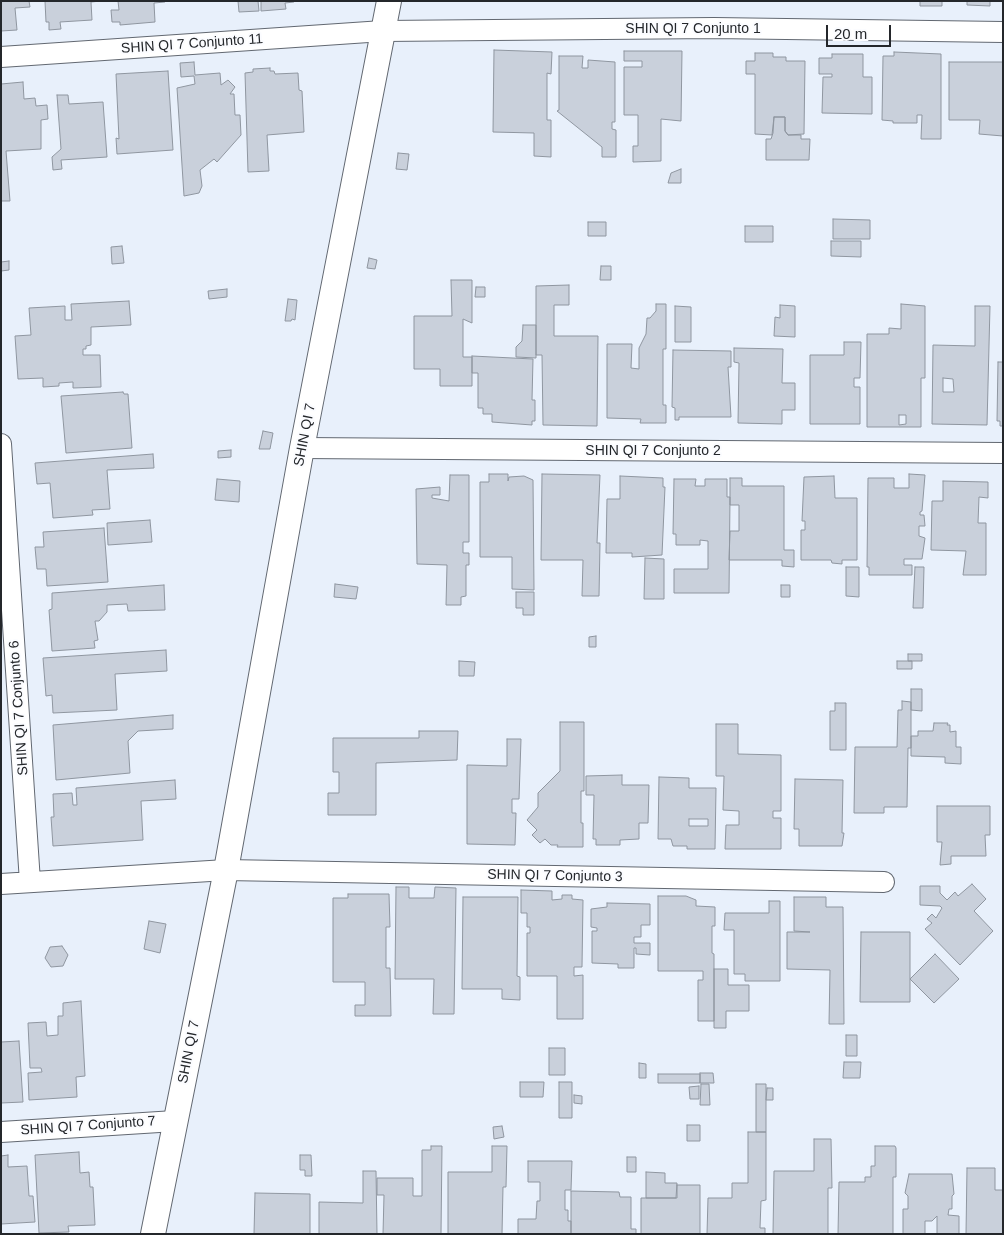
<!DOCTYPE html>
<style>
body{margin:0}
#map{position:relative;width:1004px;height:1235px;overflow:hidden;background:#e8f0fb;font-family:Arial,sans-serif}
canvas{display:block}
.frame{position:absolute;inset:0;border:2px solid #24272b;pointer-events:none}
.scale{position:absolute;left:826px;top:25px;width:65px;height:22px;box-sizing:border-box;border:2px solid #24272b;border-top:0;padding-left:6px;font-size:15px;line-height:18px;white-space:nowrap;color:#24272b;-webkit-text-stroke:4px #fbfcff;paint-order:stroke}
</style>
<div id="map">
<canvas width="1004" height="1235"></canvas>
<div class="frame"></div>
<div class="scale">20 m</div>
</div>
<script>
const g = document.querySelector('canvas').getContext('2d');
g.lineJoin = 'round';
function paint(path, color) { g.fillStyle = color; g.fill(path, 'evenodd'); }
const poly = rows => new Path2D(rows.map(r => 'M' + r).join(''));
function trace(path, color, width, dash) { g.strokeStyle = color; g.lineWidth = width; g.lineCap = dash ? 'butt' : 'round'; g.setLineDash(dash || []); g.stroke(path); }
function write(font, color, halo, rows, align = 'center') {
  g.font = font + ' Arial,sans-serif'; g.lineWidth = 4; g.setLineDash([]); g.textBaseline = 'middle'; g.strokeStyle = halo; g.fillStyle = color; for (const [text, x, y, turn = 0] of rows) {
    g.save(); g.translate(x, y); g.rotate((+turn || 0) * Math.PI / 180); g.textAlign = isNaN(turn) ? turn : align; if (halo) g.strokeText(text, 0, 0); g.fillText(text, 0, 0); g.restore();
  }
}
const building = poly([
 [1,1,29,1,30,7,15,8,17,30,1,31,1,1],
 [45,1,101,1,91,2,92,20,60,22,61,29,49,30,49,22,46,22,45,1],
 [118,1,165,1,165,2,154,3,155,22,120,25,120,22,112,22,111,10,119,10,118,1],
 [238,1,258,1,259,11,239,12,238,1],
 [261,1,294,1,294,2,285,3,286,9,261,11,261,1],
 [920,1,942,1,942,6,920,6,920,1],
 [967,1,990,1,990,6,967,5,967,1],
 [494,50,552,52,551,74,547,73,547,120,551,120,551,157,534,156,534,133,493,132,494,50],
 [624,51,682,51,681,121,661,119,661,161,633,162,633,146,638,146,638,115,624,115,624,67,642,67,642,61,624,61,624,51],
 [894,52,941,54,941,139,921,139,922,115,917,115,917,123,893,123,893,121,882,120,883,56,894,56,894,52],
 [755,53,773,53,773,57,786,57,786,61,805,61,804,134,788,135,785,131,785,117,774,117,772,135,755,134,755,74,746,74,746,61,755,61,755,53],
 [832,54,863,54,863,77,872,77,872,114,822,113,823,77,832,77,832,74,819,74,819,58,832,58,832,54],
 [559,56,583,56,582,68,588,68,588,60,615,62,615,122,612,122,612,129,616,130,616,157,602,157,602,147,557,111,559,110,559,56],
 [194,62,195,75,220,73,221,85,228,80,235,87,230,94,234,94,235,115,240,115,241,135,217,162,214,159,200,170,202,186,199,193,184,196,177,88,195,84,194,76,181,77,180,63,194,62],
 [949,62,1003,62,1003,136,979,134,980,120,949,120,949,62],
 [270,68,270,71,274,71,275,74,298,73,299,90,302,91,304,132,267,135,269,171,248,172,245,73,253,72,253,69,270,68],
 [168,71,173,150,117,154,116,138,119,139,116,74,168,71],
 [23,82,24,99,35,98,36,106,47,105,48,119,41,120,41,149,6,151,10,201,1,201,1,84,23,82],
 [57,95,68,95,69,104,103,102,107,157,61,160,62,169,53,170,52,157,61,149,57,95],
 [774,117,785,117,785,131,788,135,801,135,801,139,810,139,809,160,766,160,766,139,771,139,773,133,774,117],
 [398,153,409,154,407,170,396,169,398,153],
 [681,169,681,183,668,183,671,173,681,169],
 [833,219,870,220,870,239,833,239,833,219],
 [588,222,606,222,606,236,588,236,588,222],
 [745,226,773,226,773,242,745,242,745,226],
 [831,241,861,241,861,257,831,256,831,241],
 [122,246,124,263,112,264,111,247,122,246],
 [369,258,377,260,375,269,367,268,369,258],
 [9,261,9,270,1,271,1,262,9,261],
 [601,266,611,266,611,280,600,280,601,266],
 [451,280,472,280,472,323,463,319,463,357,472,357,472,386,440,386,440,369,414,369,414,316,452,316,451,280],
 [569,285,569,305,554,305,554,336,598,336,597,426,543,425,542,355,536,355,536,286,569,285],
 [476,287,485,287,485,297,475,297,476,287],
 [227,289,227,297,209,299,208,291,227,289],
 [288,299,297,300,295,320,292,319,291,321,285,321,288,299],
 [129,301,131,325,91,327,91,345,86,346,86,349,83,349,83,355,100,355,101,387,73,388,73,382,59,383,59,386,43,387,43,378,18,379,15,336,31,335,29,308,65,306,65,320,72,320,71,304,129,301],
 [656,304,666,304,666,349,663,349,663,405,666,405,666,423,640,423,641,419,607,418,607,344,632,344,631,368,639,369,639,348,646,334,647,318,650,318,656,311,656,304],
 [901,304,925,306,925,378,921,378,921,427,867,427,867,334,889,334,889,328,901,329,901,304],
 [899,415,906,415,906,424,899,425,899,415],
 [780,305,795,306,795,337,774,336,775,317,780,318,780,305],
 [675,306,691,307,691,342,675,342,675,306],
 [975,306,990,306,987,425,932,424,933,345,975,346,975,306],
 [943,378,953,379,954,392,943,392,943,378],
 [523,325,536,325,536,358,516,357,516,347,522,341,523,325],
 [844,342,861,342,860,378,854,378,854,387,860,387,860,424,810,424,810,355,844,355,844,342],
 [734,348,783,349,782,383,795,383,795,410,782,410,782,424,738,423,739,363,734,362,734,348],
 [673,350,731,351,731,367,728,367,731,417,679,417,679,420,675,420,675,408,672,407,673,350],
 [472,356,533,359,532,400,535,400,535,421,532,421,532,425,492,422,492,414,483,414,483,408,478,408,478,373,472,373,472,356],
 [998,362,1003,362,1003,426,1000,426,1000,421,997,421,998,362],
 [123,392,124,394,128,394,132,448,66,453,61,396,123,392],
 [263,431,273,433,270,449,259,449,263,431],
 [231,450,231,457,218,458,218,451,231,450],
 [153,454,154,468,107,470,110,509,92,510,93,515,53,518,50,483,37,484,35,463,153,454],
 [489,474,508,474,508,481,509,477,524,476,533,480,534,590,512,589,512,557,480,557,480,482,489,482,489,474],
 [542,474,600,475,597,543,600,543,599,596,582,596,583,560,541,560,542,474],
 [909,474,925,475,922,511,920,512,920,515,924,515,925,526,919,526,919,536,925,538,922,559,904,559,904,565,912,565,912,575,869,575,869,567,867,567,868,478,894,478,894,488,909,488,909,474],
 [450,475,469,475,469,542,463,542,463,553,469,553,469,565,466,565,466,596,461,597,461,605,446,605,447,565,417,564,416,489,440,487,440,495,432,495,432,498,449,501,450,475],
 [620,476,663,478,663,487,665,487,662,555,632,557,632,553,606,553,607,499,620,499,620,476],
 [834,476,835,498,857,498,857,560,842,560,842,564,832,563,831,560,801,560,801,530,805,530,805,521,802,521,804,477,834,476],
 [730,478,742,478,742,486,784,486,784,550,794,550,794,567,782,566,782,560,729,560,730,531,739,531,739,505,730,505,730,478],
 [217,479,240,481,239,502,215,500,217,479],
 [674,479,696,479,695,486,705,486,705,479,727,479,727,497,730,497,729,593,674,593,674,569,708,569,708,541,700,540,700,545,676,545,676,534,673,534,674,479],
 [943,481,988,482,988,498,979,497,978,523,986,523,986,575,963,575,966,551,931,550,932,501,943,501,943,481],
 [150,520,152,542,108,545,107,523,150,520],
 [104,528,108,582,47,586,46,569,37,569,35,547,44,547,43,532,104,528],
 [645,558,664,559,664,599,644,599,645,558],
 [846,567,859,567,859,597,846,596,846,567],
 [915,567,924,567,923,608,913,608,915,567],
 [335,584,358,587,356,599,334,597,335,584],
 [164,585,165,610,128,611,127,604,107,605,107,612,99,621,95,621,98,640,94,641,95,648,52,651,49,610,52,609,52,593,164,585],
 [781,585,790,585,790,597,781,597,781,585],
 [516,592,534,592,534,615,523,615,523,608,516,608,516,592],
 [596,636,596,647,589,647,589,637,596,636],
 [166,650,167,671,115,674,117,710,53,713,52,695,46,696,43,658,166,650],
 [908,654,922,654,922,661,908,661,908,654],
 [459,661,475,662,474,676,459,676,459,661],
 [897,661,912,661,912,669,897,669,897,661],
 [911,689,922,689,922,711,911,710,911,689],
 [902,701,911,702,911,748,908,748,907,807,884,807,884,813,854,813,855,747,897,747,898,710,902,710,902,701],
 [835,703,846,703,846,750,830,750,830,711,835,711,835,703],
 [173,715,173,729,138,731,128,741,130,773,56,780,53,725,173,715],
 [560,722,584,722,584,791,581,791,581,823,583,823,583,847,557,847,558,845,551,845,545,839,540,843,532,835,537,830,527,820,538,807,538,793,560,771,560,722],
 [934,723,948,723,947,725,950,725,950,732,956,731,956,747,961,747,961,764,945,763,945,757,911,756,911,736,918,736,918,731,933,731,934,723],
 [716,724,738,724,738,754,781,755,781,811,773,811,773,818,781,818,781,849,725,849,726,825,739,825,739,811,723,810,724,776,716,776,716,724],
 [419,731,458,731,457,760,376,763,376,815,328,815,328,793,339,793,339,772,333,772,333,738,419,738,419,731],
 [507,739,521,739,519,799,512,799,512,813,516,813,515,845,467,844,467,765,507,766,507,739],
 [622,775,622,785,649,785,648,823,639,823,639,839,620,840,620,845,596,845,596,839,593,839,594,795,586,795,586,776,622,775],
 [659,777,689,778,689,788,716,788,715,849,687,849,687,846,673,846,671,839,658,839,659,777],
 [689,819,708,819,708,826,689,826,689,819],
 [795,779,843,780,842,833,844,833,842,846,799,846,799,829,794,829,795,779],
 [175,780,176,799,141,801,143,840,53,846,51,817,54,817,53,794,72,793,73,805,77,805,76,788,175,780],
 [937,806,990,806,990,835,985,835,986,856,951,856,951,864,940,865,942,842,937,842,937,806],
 [972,884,986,899,974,911,993,931,960,965,925,929,932,923,927,919,932,914,936,918,942,908,940,906,920,905,920,886,940,886,940,893,947,900,955,892,958,896,972,884],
 [396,887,409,887,409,898,434,898,435,887,456,888,454,1014,433,1014,434,979,395,979,396,887],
 [521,890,552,891,552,900,562,899,562,895,572,895,572,899,583,900,582,967,574,967,574,976,583,975,583,1019,557,1019,557,976,527,976,527,933,530,933,530,927,527,927,527,913,521,913,521,890],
 [348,894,389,894,390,927,386,927,386,968,390,968,391,1016,355,1016,355,1005,365,1005,365,982,333,982,333,898,348,898,348,894],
 [658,896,686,896,696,900,696,906,715,907,715,926,712,926,712,953,714,954,714,1021,698,1021,698,980,703,980,703,971,658,971,658,896],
 [463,897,518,897,517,976,520,977,520,1000,502,999,502,989,462,989,463,897],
 [794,897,826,897,826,907,843,907,844,1024,829,1024,830,970,787,969,787,932,810,932,794,931,794,897],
 [769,901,780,901,780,981,745,981,745,974,734,974,734,930,724,930,725,913,769,913,769,901],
 [607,903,650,904,650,925,641,925,641,937,634,937,634,943,650,943,650,955,636,954,636,948,634,948,634,968,618,968,618,964,592,963,592,931,597,931,597,928,591,927,591,909,607,907,607,903],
 [149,921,166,924,160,953,144,949,149,921],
 [861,932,910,932,910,1002,860,1002,861,932],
 [62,946,68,955,63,966,51,967,45,958,50,947,62,946],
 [935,954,959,979,934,1003,910,979,935,954],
 [714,969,728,969,728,985,749,985,749,1011,726,1011,726,1028,714,1028,714,969],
 [81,1001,85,1076,76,1077,77,1097,29,1100,28,1073,42,1072,41,1068,30,1068,28,1023,46,1022,47,1036,58,1035,58,1016,63,1016,63,1003,81,1001],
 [846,1035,857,1035,857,1056,846,1056,846,1035],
 [19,1041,23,1102,1,1103,1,1042,19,1041],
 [549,1048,565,1048,565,1075,549,1075,549,1048],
 [844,1062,861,1062,860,1078,843,1078,844,1062],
 [639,1063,646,1064,646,1078,639,1078,639,1063],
 [700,1073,713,1073,714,1083,700,1083,700,1073],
 [658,1074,700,1074,700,1083,658,1083,658,1074],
 [520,1082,544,1082,543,1097,520,1097,520,1082],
 [559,1082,572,1082,572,1118,559,1118,559,1082],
 [701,1084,709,1084,710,1105,700,1105,701,1084],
 [756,1084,766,1084,766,1132,756,1132,756,1084],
 [699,1086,699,1099,690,1099,689,1087,699,1086],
 [767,1088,773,1088,773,1100,766,1100,767,1088],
 [574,1095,582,1096,582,1104,574,1103,574,1095],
 [687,1125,700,1125,700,1141,687,1141,687,1125],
 [502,1126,504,1137,494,1139,493,1127,502,1126],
 [748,1132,766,1132,766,1200,761,1201,760,1228,765,1228,765,1234,707,1234,708,1198,732,1198,732,1183,748,1183,748,1132],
 [814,1139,831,1139,832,1188,828,1188,828,1234,773,1234,774,1171,814,1171,814,1139],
 [431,1146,442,1146,441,1234,383,1234,384,1195,377,1195,377,1178,413,1178,413,1196,422,1196,422,1150,431,1150,431,1146],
 [492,1146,507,1146,506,1187,503,1187,502,1234,448,1234,448,1172,492,1172,492,1146],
 [875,1146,895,1146,896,1148,896,1177,893,1177,893,1234,838,1234,839,1182,865,1182,865,1177,871,1177,871,1166,875,1166,875,1146],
 [79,1152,80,1173,89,1172,90,1187,93,1187,95,1225,68,1226,69,1232,39,1233,35,1155,79,1152],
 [8,1155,8,1167,27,1166,29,1196,33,1196,35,1222,1,1224,1,1156,8,1155],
 [300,1155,311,1155,312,1176,305,1176,305,1170,300,1170,300,1155],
 [627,1157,636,1157,636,1172,627,1172,627,1157],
 [528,1161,572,1161,571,1190,565,1190,565,1210,568,1210,568,1221,571,1221,571,1234,518,1234,518,1219,536,1219,537,1201,540,1201,540,1182,528,1182,528,1161],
 [967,1168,995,1168,995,1190,1003,1190,1003,1234,966,1234,967,1168],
 [363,1171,376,1171,377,1234,319,1234,319,1202,363,1203,363,1171],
 [646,1172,665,1173,665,1183,677,1183,676,1198,646,1198,646,1172],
 [909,1174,952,1174,954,1194,952,1196,952,1209,949,1209,948,1215,959,1216,959,1234,937,1234,937,1216,932,1221,925,1221,925,1234,903,1234,903,1209,908,1209,908,1196,905,1193,909,1174],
 [677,1185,700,1185,700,1234,641,1234,641,1198,677,1198,677,1185],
 [571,1191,619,1192,620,1197,631,1197,631,1229,636,1229,636,1234,571,1234,571,1191],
 [255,1193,310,1194,310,1234,254,1234,255,1193]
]);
paint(building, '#c9d0db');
trace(building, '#8f96a0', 1);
const minor = poly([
 [1,57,383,31,714,28,1003,32],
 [1,444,30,882],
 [302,448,1003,453],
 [1,884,226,870,884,882],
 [1,1132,175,1121]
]);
const tertiary = poly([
 [153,1234,226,870,302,448,389,1]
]);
trace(minor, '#626871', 22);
trace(tertiary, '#626871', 26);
trace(minor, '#fff', 20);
trace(tertiary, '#fff', 24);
write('14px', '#24272b', '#fbfcff', [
 ["SHIN QI 7 Conjunto 1",693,29],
 ["SHIN QI 7 Conjunto 11",192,44,-4],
 ["SHIN QI 7",305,435,-79],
 ["SHIN QI 7 Conjunto 2",653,451],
 ["SHIN QI 7 Conjunto 6",19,708,-94],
 ["SHIN QI 7 Conjunto 3",555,876,1],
 ["SHIN QI 7",189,1052,-79],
 ["SHIN QI 7 Conjunto 7",88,1126,-4]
]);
</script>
